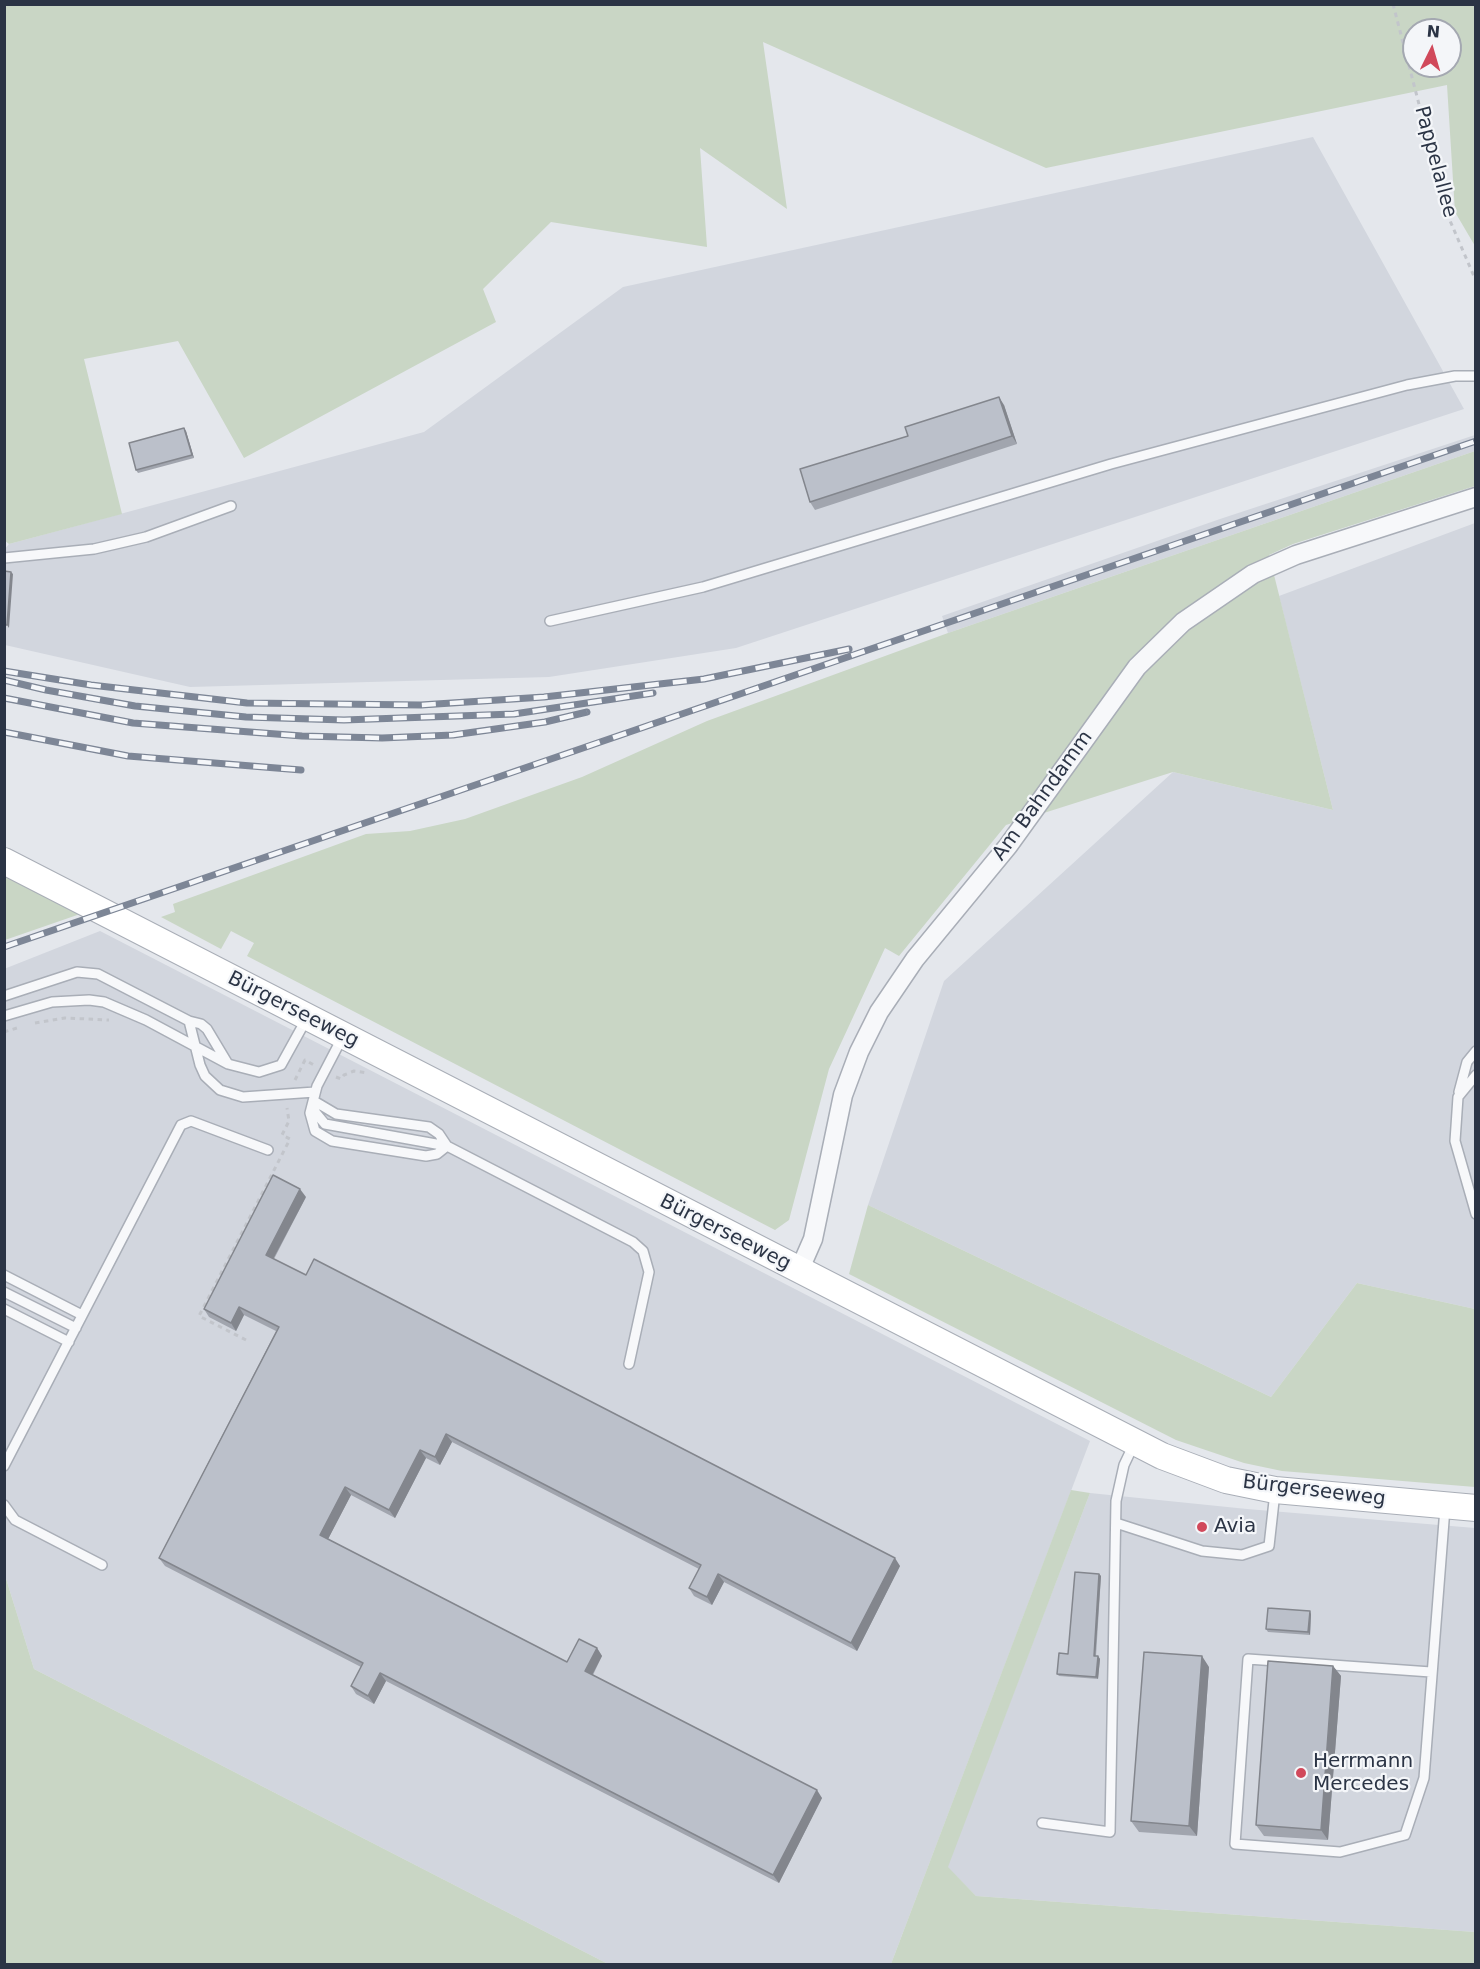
<!DOCTYPE html>
<meta charset="utf-8">
<style>
body{margin:0}
#map{position:relative;width:1480px;height:1969px;overflow:hidden;background:#e4e7ec;font-family:"DejaVu Sans",sans-serif}
canvas{display:block}
.frame{position:absolute;inset:0;border:6px solid #2b3445;pointer-events:none}
.north{position:absolute;left:1402px;top:18px;width:60px;height:60px;box-sizing:border-box;background:#f4f6f9;border:2px solid #a4a8b1;border-radius:50%;rotate:5deg;font-size:16px;font-weight:700;line-height:24px;text-align:center;color:#2b3445}
.north::after{content:'';display:block;margin:auto;width:21px;height:27px;background:#d1495b;clip-path:polygon(50% 0,100% 100%,50% 72%,0 100%)}
</style>
<div id="map">
<canvas width="1480" height="1969"></canvas>
<div class="frame"></div>
<div class="north">N</div>
</div>
<script>
const g = document.querySelector('canvas').getContext('2d');
g.lineJoin = 'round';
function paint(path, color) { g.fillStyle = color; g.fill(path, 'evenodd'); }
const poly = rows => new Path2D(rows.map(r => 'M' + r).join(''));
function trace(path, color, width, dash) { g.strokeStyle = color; g.lineWidth = width; g.lineCap = dash ? 'butt' : 'round'; g.setLineDash(dash || []); g.stroke(path); }
function write(font, color, halo, rows, align = 'center') {
  g.font = font + ' "DejaVu Sans",sans-serif'; g.lineWidth = 4.5; g.setLineDash([]); g.textBaseline = 'middle'; g.strokeStyle = halo; g.fillStyle = color; for (const [text, x, y, turn = 0] of rows) {
    g.save(); g.translate(x, y); g.rotate((+turn || 0) * Math.PI / 180); g.textAlign = isNaN(turn) ? turn : align; if (halo) g.strokeText(text, 0, 0); g.fillText(text, 0, 0); g.restore();
  }
}
paint(poly([
 [1313,137,1464,409,736,648,549,677,190,687,5,645,4,550,9,544,424,432,623,287],
 [1475,435,1475,451,948,633,942,616,1220,519],
 [1475,523,1475,1309,1357,1283,1271,1397,868,1205,944,981,1173,772,1333,810,1279,596],
 [100,931,1090,1441,891,1964,608,1964,34,1669,4,1572,4,969],
 [1090,1493,1247,1509,1475,1528,1475,1932,976,1896,947,1867]
]), '#d2d6de');
paint(poly([
 [4,5,1475,5,1475,246,1455,212,1447,85,1046,168,763,42,787,209,700,148,707,247,551,222,483,289,496,322,244,458,178,341,84,359,122,514,9,544,4,540],
 [1414,30,1450,30,1450,66,1414,66],
 [1475,451,1475,486,1293,544,1269,555,1333,810,1173,772,1006,825,899,956,885,948,829,1069,789,1220,775,1230,247,956,254,943,231,931,221,949,161,917,175,912,173,904,366,834,410,831,465,819,582,777,707,721,948,633],
 [5,872,83,913,5,940],
 [868,1205,1271,1397,1357,1283,1475,1309,1475,1487,1282,1471,1244,1463,1176,1440,849,1274],
 [1071,1490,1090,1493,948,1867,976,1896,1475,1932,1475,1964,891,1964],
 [4,1572,34,1669,608,1964,5,1964]
]), '#c9d6c5');
const lane = poly([
 [4,558,94,549,146,537,231,506],
 [550,621,703,587,1111,464,1407,385,1455,376,1476,376],
 [4,996,77,972,98,974,189,1021,201,1024,207,1029,228,1064],
 [4,1016,52,1002,89,1000,104,1002,146,1020,228,1064,259,1072,281,1065,307,1018],
 [189,1021,200,1065,205,1076,220,1090,243,1097,315,1092],
 [342,1038,317,1086,310,1113,315,1131,332,1141,426,1156,437,1154,447,1146],
 [1476,1075,1458,1097,1455,1141,1476,1214],
 [1459,1092,1467,1062,1476,1051],
 [314,1101,315,1112,325,1124,447,1146,633,1242,643,1251,649,1272,629,1364],
 [314,1101,336,1114,429,1127,439,1134,447,1146],
 [4,1275,82,1315],
 [4,1292,76,1328],
 [4,1309,69,1342],
 [4,1466,181,1125,191,1121,268,1150],
 [4,1505,15,1520,102,1565],
 [1116,1523,1202,1551,1242,1555,1269,1546,1275,1492],
 [1431,1672,1248,1659,1235,1844,1340,1852,1405,1835,1424,1778,1445,1508],
 [1042,1823,1110,1832,1116,1501,1124,1465,1134,1444]
]);
const street = poly([
 [799,1271,813,1239,843,1095,859,1052,879,1012,915,959,1008,846,1137,667,1183,622,1253,574,1296,555,1476,497]
]);
const secondary = poly([
 [4,861,1162,1456,1226,1480,1275,1490,1476,1508]
]);
trace(lane, '#a9aeb7', 12);
trace(street, '#a9aeb7', 21);
trace(secondary, '#a9aeb7', 28);
trace(poly([
 [1393,4,1448,216,1476,281],
 [35,1023,65,1018,109,1020],
 [4,1032,17,1028],
 [336,1077,341,1079,344,1075,354,1071,368,1073],
 [295,1080,305,1060,314,1065],
 [246,1340,199,1316,290,1139,282,1135,289,1121,287,1108]
]), '#c2c5cb', 3, [4.5, 4.5]);
trace(lane, '#f7f8fa', 9);
trace(street, '#f7f8fa', 18);
trace(secondary, '#fff', 26);
const rail = poly([
 [4,671,91,685,247,703,421,705,544,697,704,679,849,649],
 [4,680,46,690,135,706,246,717,344,720,514,714,653,693],
 [4,698,133,723,302,736,382,738,453,735,545,722,587,712],
 [4,732,128,756,301,770],
 [4,947,1476,441]
]);
trace(rail, '#7d8696', 7);
trace(rail, '#f4f6f9', 4.5, [14]);
paint(poly([
 [1004,405,1017,444,815,510,810,502,908,436],
 [186,431,194,458,138,473,136,470],
 [306,1197,274,1259,900,1566,857,1651,724,1582,712,1605,694,1596,689,1588,699,1569,452,1442,440,1465,426,1458,395,1518,351,1495,328,1539,567,1662,597,1648,602,1656,593,1675,822,1798,779,1883,386,1681,374,1704,356,1694,351,1686,361,1667,165,1566,159,1558,276,1331,244,1315,236,1331,209,1317,204,1309],
 [1099,1574,1101,1576,1096,1656,1098,1656,1100,1659,1098,1679,1059,1676,1057,1674,1068,1654],
 [1311,1614,1310,1635,1268,1632,1266,1629],
 [1333,1666,1341,1676,1328,1840,1264,1836,1256,1825],
 [1209,1667,1197,1836,1139,1832,1131,1821]
]), '#a1a5ae');
paint(poly([
 [999,397,1004,405,1017,444,1012,436],
 [184,428,186,431,194,458,192,455],
 [11,572,13,574,9,628,7,625],
 [300,1189,306,1197,271,1263,266,1255],
 [239,1307,244,1315,236,1331,231,1323],
 [446,1434,452,1442,440,1465,435,1457],
 [420,1450,426,1458,395,1518,389,1510],
 [345,1487,351,1495,326,1543,320,1535],
 [895,1558,900,1566,857,1651,851,1643],
 [718,1574,724,1582,712,1605,707,1597],
 [1099,1574,1101,1576,1095,1659,1094,1656],
 [1310,1611,1311,1614,1310,1635,1308,1632],
 [597,1648,602,1656,590,1679,585,1671],
 [1098,1656,1100,1659,1098,1679,1096,1677],
 [1202,1656,1209,1667,1197,1836,1189,1826],
 [1333,1666,1341,1676,1328,1840,1321,1830],
 [380,1673,386,1681,374,1704,368,1696],
 [817,1790,822,1798,779,1883,773,1875]
]), '#83868d');
const building = poly([
 [999,397,1012,436,810,502,800,469,908,436,905,427,999,397],
 [184,428,192,455,136,470,129,443,184,428],
 [4,571,11,572,7,625,4,625,4,571],
 [273,1175,300,1189,266,1255,306,1275,314,1259,895,1558,851,1643,718,1574,707,1597,689,1588,701,1565,446,1434,435,1457,420,1450,389,1510,345,1487,320,1535,567,1662,579,1639,597,1648,585,1671,817,1790,773,1875,380,1673,368,1696,351,1686,363,1663,159,1558,279,1327,239,1307,231,1323,204,1309,273,1175],
 [1075,1572,1099,1574,1094,1656,1098,1656,1096,1677,1057,1674,1059,1653,1068,1654,1075,1572],
 [1268,1608,1310,1611,1308,1632,1266,1629,1268,1608],
 [1144,1652,1202,1656,1189,1826,1131,1821,1144,1652],
 [1268,1661,1333,1666,1321,1830,1256,1825,1268,1661]
]);
paint(building, '#bbc0ca');
trace(building, '#83868d', 1.5);
for (const [x, y, r, color] of [
 [1202,1527,6,"#d1495b"],
 [1301,1773,6,"#d1495b"]
]) { const dot = new Path2D(); dot.arc(x, y, r, 0, 2 * Math.PI); g.fillStyle = color; g.fill(dot); trace(dot, '#f4f6f9', 2); }
write('20px', '#2b3445', '#f4f6f9', [
 ["Pappelallee",1435,162,75],
 ["Am Bahndamm",1043,796,-54],
 ["Bürgerseeweg",293,1010,27],
 ["Bürgerseeweg",725,1233,27],
 ["Bürgerseeweg",1314,1491,7]
]);
write('20px', '#2b3445', '#f4f6f9', [
 ["Avia",1214,1527],
 ["Herrmann",1313,1762],
 ["Mercedes",1313,1785]
], 'left');
</script>
